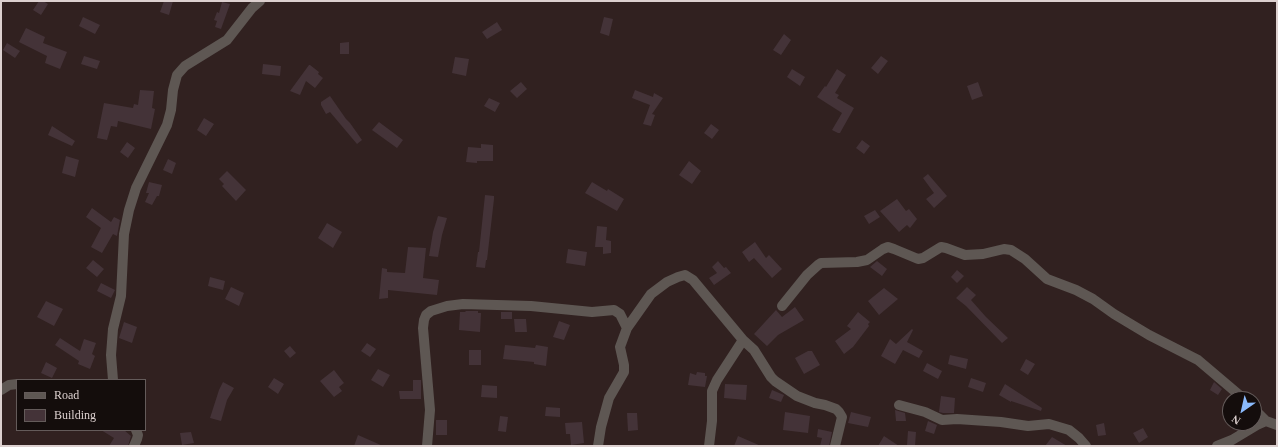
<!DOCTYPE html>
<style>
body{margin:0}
#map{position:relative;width:1278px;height:447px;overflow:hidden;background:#312120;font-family:"Times New Roman",serif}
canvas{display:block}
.frame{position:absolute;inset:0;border:2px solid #dcd0cf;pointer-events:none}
.legend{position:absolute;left:16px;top:379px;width:130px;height:52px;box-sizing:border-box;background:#140d0c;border:1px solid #645b5a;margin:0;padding:5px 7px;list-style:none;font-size:12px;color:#dcd0cf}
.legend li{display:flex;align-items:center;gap:8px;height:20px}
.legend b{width:20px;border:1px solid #645b5a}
.north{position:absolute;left:1222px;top:391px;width:40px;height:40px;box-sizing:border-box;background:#140d0c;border:1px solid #645b5a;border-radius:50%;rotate:214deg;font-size:11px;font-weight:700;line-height:16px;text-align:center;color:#dcd0cf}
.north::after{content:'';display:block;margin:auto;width:14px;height:18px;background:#8abafc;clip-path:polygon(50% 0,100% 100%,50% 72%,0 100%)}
</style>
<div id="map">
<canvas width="1278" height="447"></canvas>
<div class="frame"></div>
<ul class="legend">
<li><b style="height:5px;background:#5e5753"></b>Road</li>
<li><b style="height:11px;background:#443338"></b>Building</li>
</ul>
<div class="north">N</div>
</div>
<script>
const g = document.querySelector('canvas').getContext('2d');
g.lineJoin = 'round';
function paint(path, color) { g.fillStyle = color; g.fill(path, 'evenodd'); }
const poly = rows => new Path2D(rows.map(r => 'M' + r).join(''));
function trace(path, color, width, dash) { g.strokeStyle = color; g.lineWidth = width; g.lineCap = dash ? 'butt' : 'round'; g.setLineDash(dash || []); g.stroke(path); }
paint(poly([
 [39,1,43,1,48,4,41,15,33,10],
 [164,1,173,1,169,15,160,12],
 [222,2,230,4,221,29,215,27,217,21,214,20,217,12,219,13],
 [83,17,100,25,95,34,79,26],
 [604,17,613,19,609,36,600,33],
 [497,22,502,30,487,39,482,32],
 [26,28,45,37,43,43,67,52,60,69,45,63,47,56,19,42],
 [784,34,791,40,781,55,773,50],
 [349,42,349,54,340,54,340,43],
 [7,43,20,51,15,58,3,50],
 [84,56,100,61,97,69,81,64],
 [881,56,888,61,878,74,871,68],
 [455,57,469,59,466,76,452,73],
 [263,64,281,66,280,76,262,74],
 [309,65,310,65,319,72,318,74,323,78,315,88,306,81,300,95,290,91],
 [792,69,805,77,800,86,787,77],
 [837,69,846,75,835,93,839,95,837,98,854,108,840,133,838,133,832,130,842,113,817,97,825,86,826,87],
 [521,82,527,89,517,98,510,91],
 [978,82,983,96,972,100,967,86],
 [140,90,154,91,152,108,155,109,151,129,118,121,117,127,111,126,107,140,97,138,104,103,133,108,134,104,138,105],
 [635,90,653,97,654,93,663,98,652,114,655,115,651,126,643,124,650,105,632,98],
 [330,96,346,119,350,123,362,140,357,144,330,112,326,114,321,105,321,102],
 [489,98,500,103,495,112,484,106],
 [204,118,214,124,206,136,197,130],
 [379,122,403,140,397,148,372,130],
 [711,124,719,130,712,139,704,133],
 [52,126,75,141,72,146,48,135],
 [862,140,870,146,864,154,856,148],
 [127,142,135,148,128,158,120,152],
 [481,144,493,145,493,161,477,161,477,163,466,162,468,147,481,148],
 [66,156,79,160,75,177,62,173],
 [168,159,176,163,172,174,163,170],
 [689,161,701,171,692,184,679,175],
 [227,171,246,190,236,201,222,186,224,184,219,179],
 [928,174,947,196,934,208,926,199,934,193,923,178],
 [149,182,162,185,159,196,157,196,152,205,145,202,149,193,146,193],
 [592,182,607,191,608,189,624,199,617,211,585,193],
 [485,195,494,196,494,199,487,260,486,260,485,268,476,267,478,252,479,252],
 [897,199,906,211,909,209,917,219,910,228,907,225,899,232,880,211],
 [92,208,111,222,114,217,120,220,117,236,113,234,102,253,91,247,101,228,86,217],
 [875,210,880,217,869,224,864,216],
 [438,216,447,218,442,235,438,257,429,256,433,232],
 [327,223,342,232,333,248,318,238],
 [597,226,607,227,606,240,611,241,611,253,603,254,603,247,595,247],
 [755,242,766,258,769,255,782,269,772,278,754,258,749,262,742,252],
 [408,247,426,248,423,278,439,280,437,295,388,290,388,298,379,299,382,268,387,269,387,272,405,273],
 [568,249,587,252,585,266,566,263],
 [93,260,104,269,97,277,86,268],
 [718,261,724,268,726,267,731,273,714,285,709,278,717,273,712,267],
 [877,261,887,269,882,276,870,267],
 [957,270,964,276,957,283,951,277],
 [210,277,225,281,223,290,208,286],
 [101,283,115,290,111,298,97,291],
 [231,287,244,293,239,306,225,299],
 [967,287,976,295,971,300,986,317,1008,338,1002,343,966,306,956,298],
 [884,288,898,299,879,315,868,301],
 [46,301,63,309,54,326,37,317],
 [795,307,804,320,778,335,767,346,754,334,776,310,782,317],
 [466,311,478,311,478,313,481,313,480,332,459,330,460,312,465,312],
 [501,312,512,312,512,319,501,319],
 [858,312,870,322,868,324,869,326,853,347,844,354,835,341,851,329,847,326],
 [514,319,526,319,527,332,515,332],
 [559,321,570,325,564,340,553,337],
 [124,322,137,327,132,343,119,338],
 [912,329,913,330,907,342,923,351,919,358,903,350,895,364,881,356,890,339,896,344],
 [60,338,80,351,84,339,96,343,92,354,95,356,90,369,78,364,79,361,55,345],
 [367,343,376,349,370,357,361,351],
 [505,345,535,348,536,345,548,347,546,366,534,364,534,362,503,359],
 [290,346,296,353,290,358,284,351],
 [469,350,481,350,481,365,469,365],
 [808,351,812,351,820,365,804,374,795,358],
 [950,355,968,359,966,369,948,364],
 [1026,359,1035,364,1028,375,1020,370],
 [46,362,57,368,52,378,41,373],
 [927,363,942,371,938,379,923,371],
 [378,369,390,375,383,387,371,380],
 [334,370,344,383,339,387,342,391,334,397,320,381],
 [697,372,705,373,705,376,707,376,705,387,688,385,690,373,696,375],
 [274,378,284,384,278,394,268,387],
 [971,378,986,383,983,392,968,387],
 [413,380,421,380,421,399,400,399,399,391,413,391],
 [223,382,234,388,227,400,221,421,210,418,219,390],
 [1214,382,1222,389,1218,395,1210,390],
 [725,384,747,385,746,400,724,398],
 [1005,384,1042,408,1041,411,1011,401,1011,402,999,395],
 [482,385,497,386,497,398,481,397],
 [772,390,784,395,781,402,769,398],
 [941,396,955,398,954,413,943,413,939,412],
 [546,407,560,408,560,417,545,416],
 [895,410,905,413,906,421,896,421],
 [785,412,810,416,808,433,783,430],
 [851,412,871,417,868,427,848,423],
 [627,413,637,413,638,430,628,431],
 [500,416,508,417,506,432,498,431],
 [436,420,447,420,447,435,436,435],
 [928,421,937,425,934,434,925,431],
 [582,422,584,443,571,445,570,434,566,434,565,423],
 [1104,423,1106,435,1098,436,1096,425],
 [1143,428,1148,437,1139,443,1133,433],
 [818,429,832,432,829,446,820,446,822,438,817,437],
 [101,430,124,430,131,436,128,446,109,446,114,438],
 [908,431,916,432,915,446,907,445],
 [191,432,194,443,182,445,180,433],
 [358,435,383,446,354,446],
 [738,436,761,446,734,446],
 [884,436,899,446,878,446],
 [1052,437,1067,446,1045,446]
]), '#443338');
trace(poly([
 [782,306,807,275,818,265,821,263,857,262,867,260,883,249,888,247,894,249,918,259,923,258,941,247,946,248,965,255,983,254,1004,249,1011,250,1025,259,1047,279,1076,290,1093,299,1114,314,1149,335,1198,360,1244,399],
 [113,380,111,355,113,329,121,296,124,234,129,210,136,188,167,125,171,110,173,90,177,75,185,66,227,40,252,8,260,1],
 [1,390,9,385,17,384],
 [899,405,925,412,942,420,957,419,1001,422,1028,426,1049,424,1069,430,1079,438,1086,446],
 [1254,409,1266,421],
 [134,446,137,439,138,435,136,430],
 [427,446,430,410,423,328,424,320,426,315,431,311,447,306,463,304,531,306,592,312,614,310,620,314,627,328],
 [598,446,601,427,609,398,624,372,624,365,620,347,627,328,651,294,667,282,678,277,685,275,693,280,743,340,754,350,771,377,775,381,797,396,815,403,825,405,836,409,839,412,842,417,835,446],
 [709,446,712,421,712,391,717,380,743,340],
 [1217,446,1232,440,1257,425,1266,421,1277,425]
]), '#5e5753', 10);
</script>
